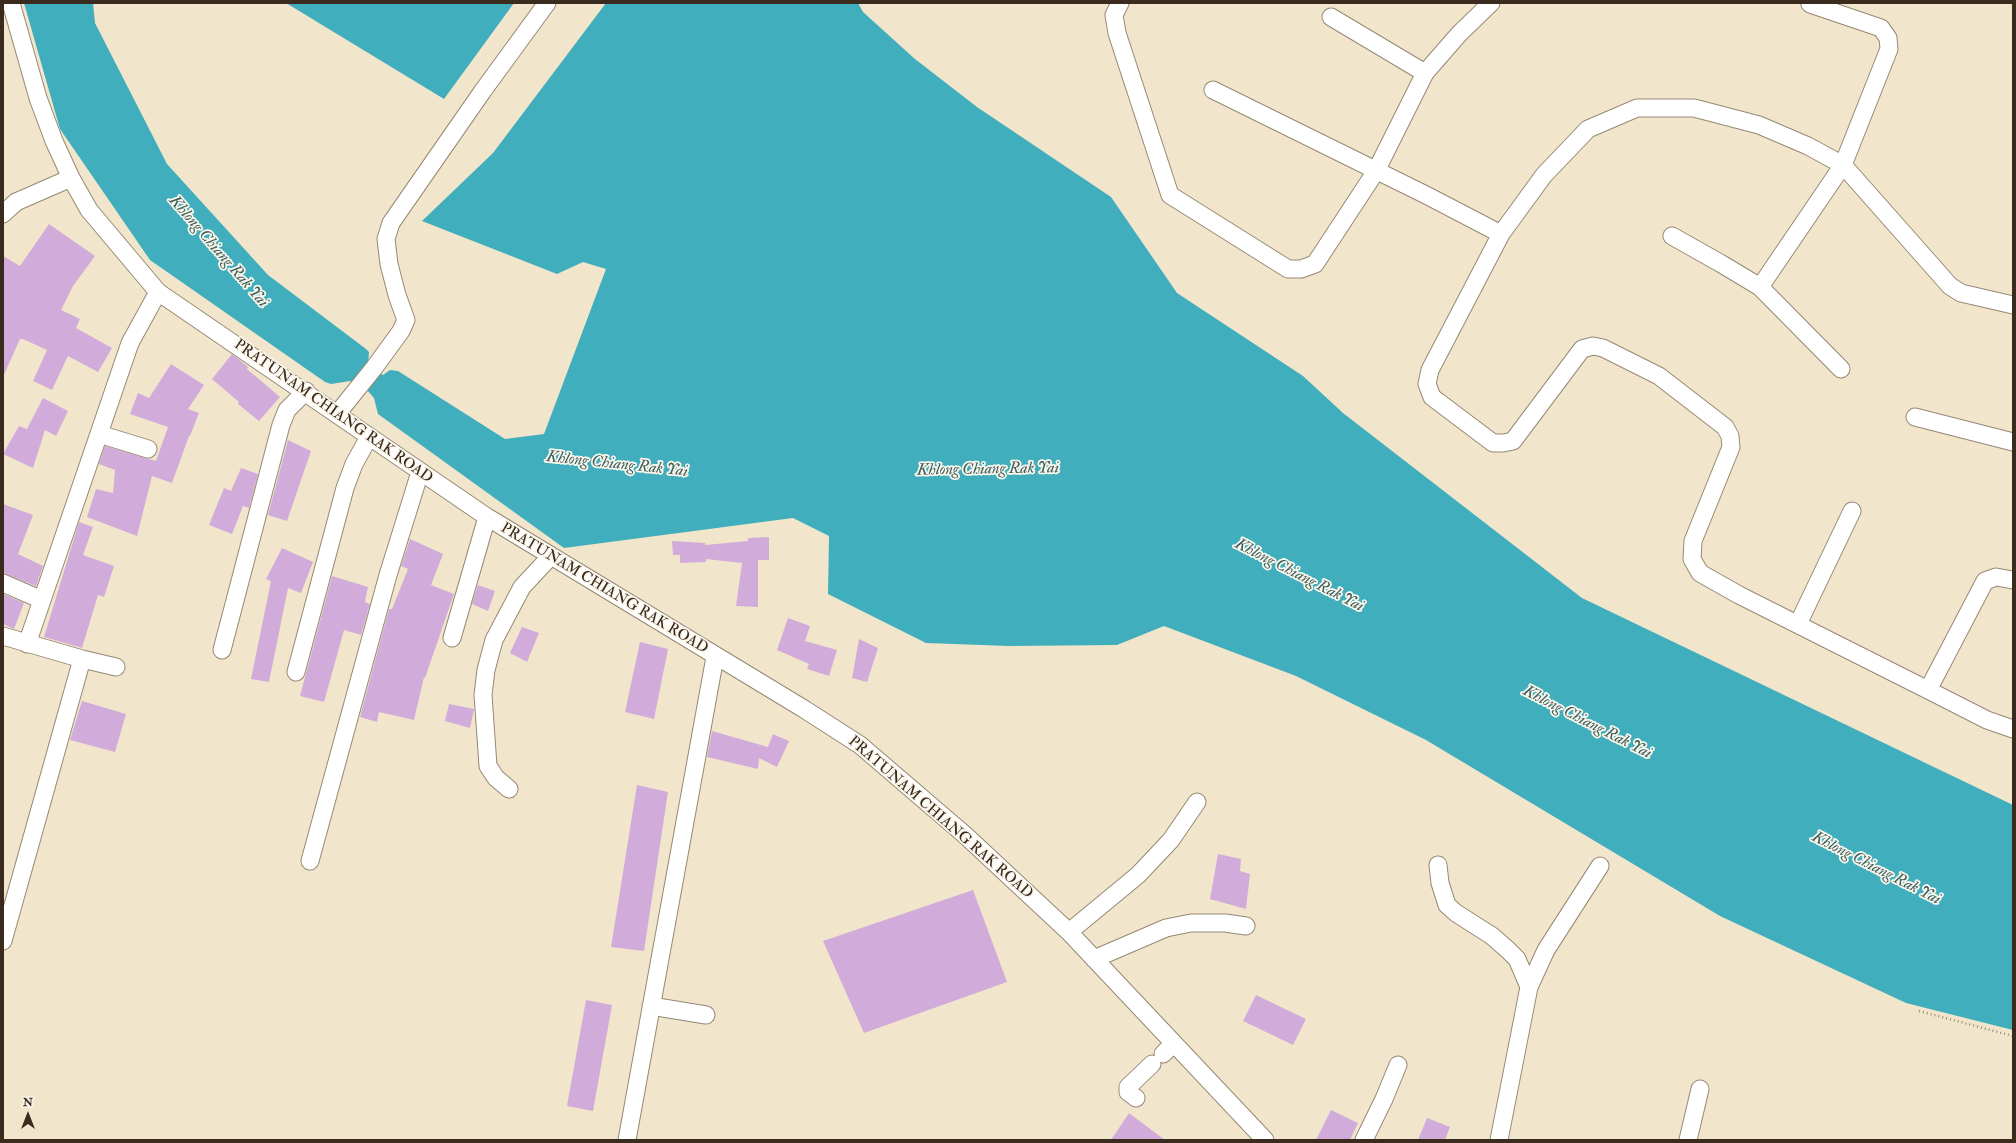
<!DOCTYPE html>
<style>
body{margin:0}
#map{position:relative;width:2016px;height:1143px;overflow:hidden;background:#f1e6cb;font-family:"IM FELL Double Pica",serif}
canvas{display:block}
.frame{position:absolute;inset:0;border:4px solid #3b2a1e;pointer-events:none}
.north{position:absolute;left:8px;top:1095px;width:40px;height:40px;-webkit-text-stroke:3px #fbf7ec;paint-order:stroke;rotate:0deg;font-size:11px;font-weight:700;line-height:16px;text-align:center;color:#3b2a1e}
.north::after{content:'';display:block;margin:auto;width:14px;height:18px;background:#3b2a1e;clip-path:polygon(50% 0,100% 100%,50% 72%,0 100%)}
</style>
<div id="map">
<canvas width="2016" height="1143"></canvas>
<div class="frame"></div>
<div class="north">N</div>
</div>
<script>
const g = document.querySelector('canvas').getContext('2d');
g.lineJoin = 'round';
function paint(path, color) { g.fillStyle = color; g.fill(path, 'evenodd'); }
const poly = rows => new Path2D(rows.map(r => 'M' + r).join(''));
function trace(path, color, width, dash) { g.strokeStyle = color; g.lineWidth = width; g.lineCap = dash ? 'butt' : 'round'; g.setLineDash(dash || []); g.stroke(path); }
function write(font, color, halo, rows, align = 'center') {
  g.font = font + ' "IM FELL Double Pica",serif'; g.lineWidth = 3.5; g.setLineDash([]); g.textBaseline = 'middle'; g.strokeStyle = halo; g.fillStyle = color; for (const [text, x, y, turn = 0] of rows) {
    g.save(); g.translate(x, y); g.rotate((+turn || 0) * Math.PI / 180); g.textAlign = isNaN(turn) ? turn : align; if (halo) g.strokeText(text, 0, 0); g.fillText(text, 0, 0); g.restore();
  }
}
paint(poly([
 [24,3,93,3,95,23,167,164,268,275,366,349,369,352,368,365,383,375,390,370,398,371,505,439,544,434,606,269,583,262,557,274,422,221,493,153,606,3,858,3,863,12,915,59,977,107,1111,197,1177,293,1303,376,1343,413,1582,598,2013,805,2013,1030,1906,1003,1720,916,1426,740,1296,676,1164,626,1117,645,1009,646,926,643,828,594,829,536,793,518,564,548,378,414,374,398,367,390,350,381,331,384,325,382,150,260,60,129],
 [286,3,514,3,444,99]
]), '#40aebd');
paint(poly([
 [49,224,95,256,73,286,61,310,80,319,76,328,112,348,98,372,68,356,52,390,33,381,47,350,23,339,20,339,3,377,3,256,20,266],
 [232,354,248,367,247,369,280,397,259,421,238,404,239,402,212,379],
 [171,364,204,385,188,409,199,413,190,436,189,436,172,483,152,476,137,536,87,517,96,489,113,493,115,470,99,464,105,446,156,461,168,427,130,414,138,393,149,398],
 [43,398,68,411,56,436,45,430,33,468,3,454,19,426,27,429],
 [288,440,311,451,287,521,268,515],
 [241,468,258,474,249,508,243,506,232,534,209,525,224,488,231,491],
 [3,504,33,515,18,554,43,566,36,586,3,573],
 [79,522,93,527,83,555,114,566,104,597,98,595,82,648,44,637],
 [769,537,769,560,758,560,758,607,736,606,742,563,706,559,706,562,680,563,680,555,673,555,672,541,705,543,705,545,748,541,748,538],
 [410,539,443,554,431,585,454,594,425,678,424,677,414,720,379,712,377,722,360,717,389,609,392,609,408,569,401,566],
 [282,548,313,562,301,593,288,588,269,682,251,679,271,581,266,579],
 [332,576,368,587,365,602,370,604,361,635,344,630,324,702,300,696],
 [478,585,495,591,488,611,472,604],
 [3,594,24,603,14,629,3,624],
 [788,618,810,626,805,641,837,650,829,676,807,669,809,664,777,650],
 [522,627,539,633,527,662,510,653],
 [859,639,878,648,867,682,852,678],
 [640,642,668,649,654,719,625,712],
 [82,701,126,714,115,752,70,740],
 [449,704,474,709,470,728,445,721],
 [712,731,768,747,773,734,789,741,777,767,759,758,758,769,707,757],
 [637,785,668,792,644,951,611,947],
 [1218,854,1241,859,1240,871,1250,874,1246,909,1210,899],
 [973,890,1007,982,864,1033,823,941],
 [1256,995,1306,1019,1293,1045,1243,1021],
 [586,1000,612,1005,593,1111,567,1106],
 [1331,1110,1358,1123,1350,1140,1316,1140],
 [1129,1113,1165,1140,1111,1140],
 [1427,1118,1450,1127,1445,1140,1418,1140]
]), '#d1acda');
const minor = poly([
 [11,3,38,98,54,141,71,178,89,210,158,292,487,517,804,709,860,745,965,835,1069,932,1265,1140],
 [1120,3,1114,15,1117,33,1170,195,1288,269,1301,269,1315,264,1376,171,1425,73,1459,34,1491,3],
 [1331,17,1425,73],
 [1213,90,1426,195,1501,234],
 [3,214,16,202,71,178],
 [1672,236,1720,263,1760,287,1841,369],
 [1760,287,1843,165,1889,49,1888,38,1881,28,1810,4],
 [2013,305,1961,293,1950,286,1843,165,1808,146,1759,125,1694,108,1637,108,1588,129,1544,175,1501,234,1430,370,1427,384,1432,397,1493,443,1503,443,1513,441,1582,349,1593,346,1603,348,1659,376,1725,427,1730,436,1731,447,1693,541,1692,559,1700,573,1739,595,1928,690,1987,720,2013,729],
 [337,414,374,368,401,331,406,320,397,295,389,264,386,239,391,223,482,92,547,3],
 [1915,417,2013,442],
 [99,434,148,449],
 [3,583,42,600],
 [1798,624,1852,511],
 [3,636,82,659,3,941],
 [452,638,487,517],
 [27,644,130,343,158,292],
 [222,650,281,425,287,410,306,391],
 [82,659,116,667],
 [296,672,345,488,354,464,369,437],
 [1928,690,1985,581,1996,577,2013,580],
 [509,789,496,778,488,766,483,695,486,670,494,640,522,587,550,557],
 [310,861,388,575,420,472],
 [1438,865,1440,883,1447,905,1456,913,1492,936,1508,950,1517,959,1529,987],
 [1069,932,1138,875,1171,840,1197,802],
 [1094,959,1166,928,1191,923,1225,923,1246,926],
 [651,1006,706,1015],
 [1163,1054,1173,1044],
 [1136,1098,1128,1092,1128,1087,1152,1064],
 [627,1140,715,657],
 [1364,1140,1384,1099,1398,1065],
 [1499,1140,1529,987,1546,950,1600,866],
 [1688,1140,1700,1089]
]);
trace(minor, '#968874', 19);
trace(poly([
 [1919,1011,2013,1036]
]), '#968874', 2.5, [1, 3]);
trace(minor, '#fff', 17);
write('15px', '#3b2a1e', '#fbf7ec', [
 ["PRATUNAM CHIANG RAK ROAD",333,412,35],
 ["PRATUNAM CHIANG RAK ROAD",604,589,31],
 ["PRATUNAM CHIANG RAK ROAD",940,818,41]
]);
write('italic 16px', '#3d5f5e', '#fbf7ec', [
 ["Khlong Chiang Rak Yai",218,252,49],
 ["Khlong Chiang Rak Yai",617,465,6],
 ["Khlong Chiang Rak Yai",988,470,-1],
 ["Khlong Chiang Rak Yai",1299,576,27],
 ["Khlong Chiang Rak Yai",1587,723,27],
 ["Khlong Chiang Rak Yai",1876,869,27]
]);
</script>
